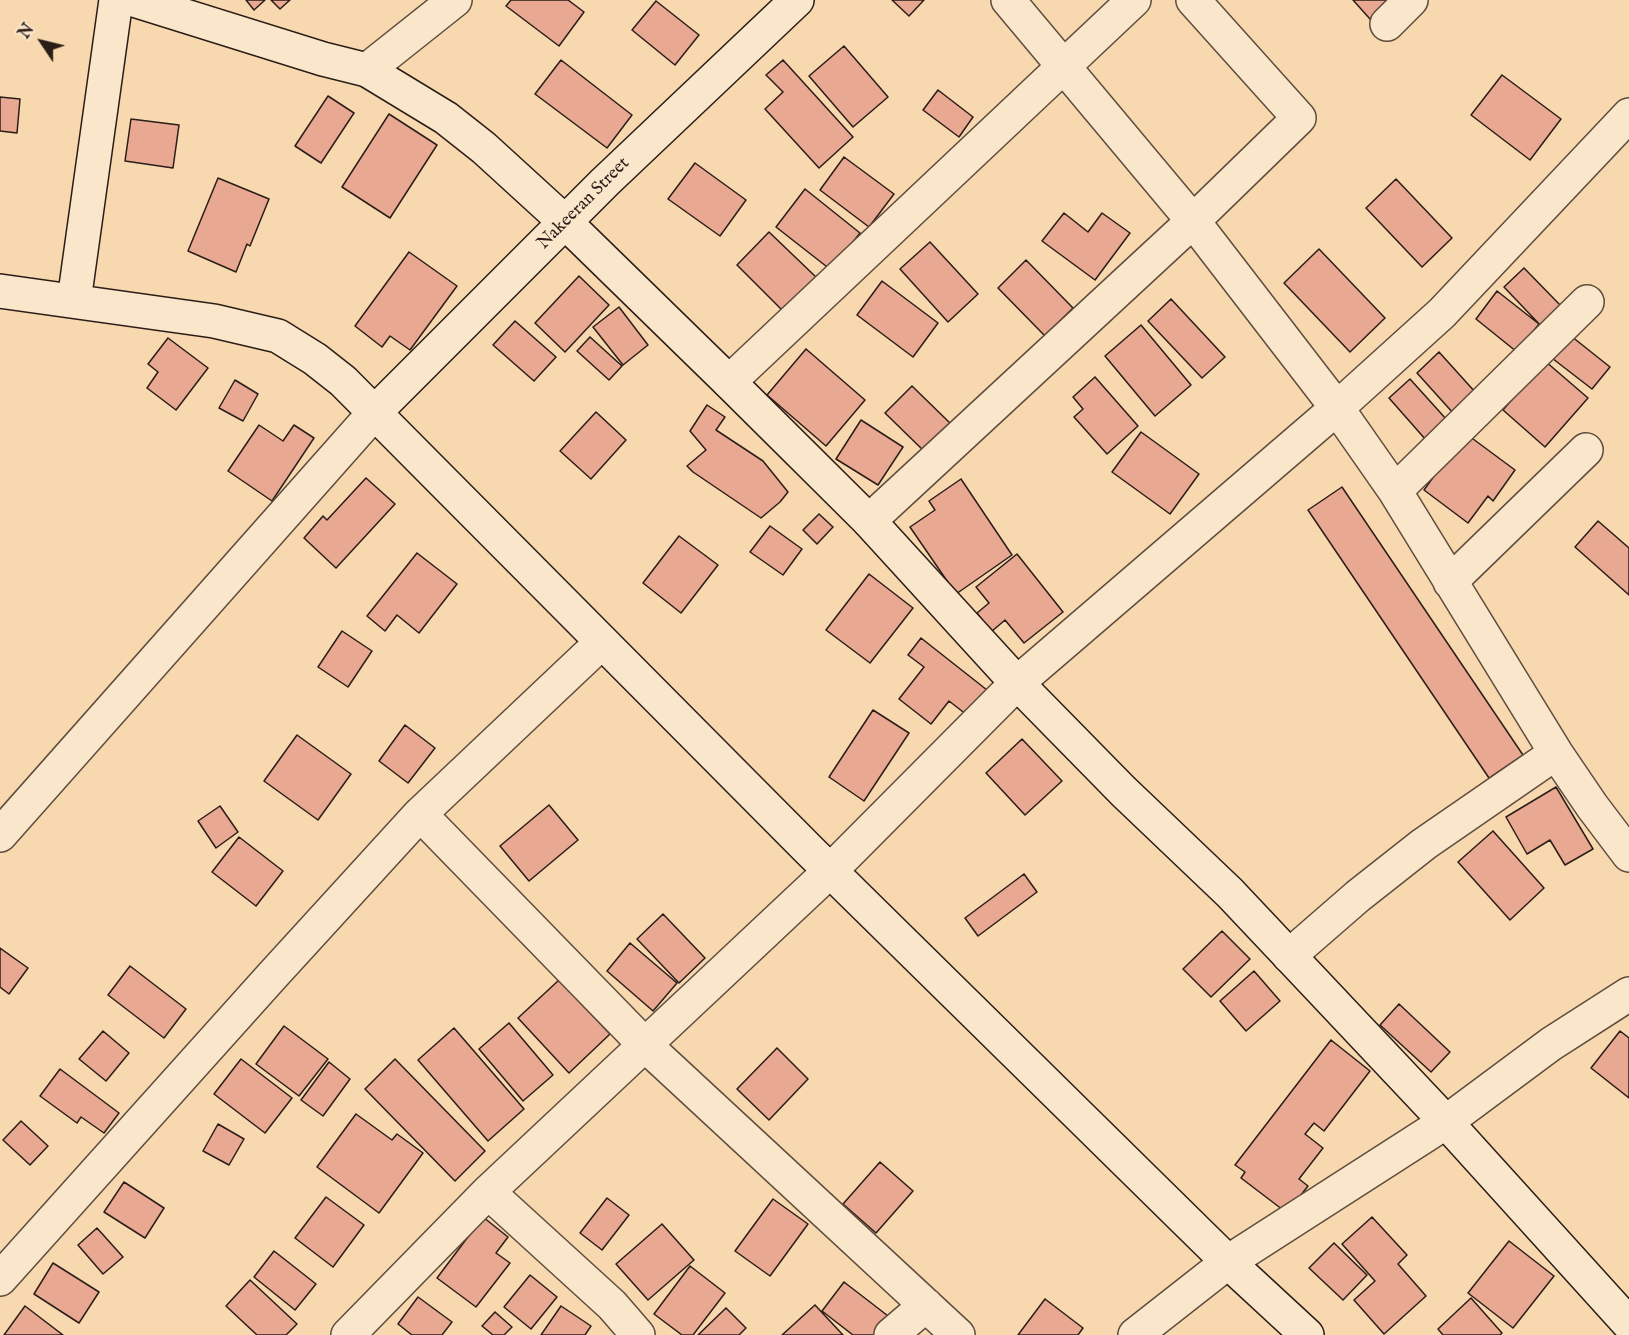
<!DOCTYPE html>
<style>
body{margin:0}
#map{position:relative;width:1629px;height:1335px;overflow:hidden;background:#f8d8ae;font-family:"IM FELL English",serif}
canvas{display:block}
.north{position:absolute;left:12px;top:12px;width:60px;height:60px;-webkit-text-stroke:4px #fae6ca;paint-order:stroke;rotate:305deg;font-size:16px;font-weight:700;line-height:24px;text-align:center;color:#2b1d18}
.north::after{content:'';display:block;margin:auto;width:21px;height:27px;background:#2b1d18;clip-path:polygon(50% 0,100% 100%,50% 72%,0 100%)}
</style>
<div id="map">
<canvas width="1629" height="1335"></canvas>
<div class="north">N</div>
</div>
<script>
const g = document.querySelector('canvas').getContext('2d');
g.lineJoin = 'round';
function paint(path, color) { g.fillStyle = color; g.fill(path, 'evenodd'); }
const poly = rows => new Path2D(rows.map(r => 'M' + r).join(''));
function trace(path, color, width, dash) { g.strokeStyle = color; g.lineWidth = width; g.lineCap = dash ? 'butt' : 'round'; g.setLineDash(dash || []); g.stroke(path); }
function write(font, color, halo, rows, align = 'center') {
  g.font = font + ' "IM FELL English",serif'; g.lineWidth = 6; g.setLineDash([]); g.textBaseline = 'middle'; g.strokeStyle = halo; g.fillStyle = color; for (const [text, x, y, turn = 0] of rows) {
    g.save(); g.translate(x, y); g.rotate((+turn || 0) * Math.PI / 180); g.textAlign = isNaN(turn) ? turn : align; if (halo) g.strokeText(text, 0, 0); g.fillText(text, 0, 0); g.restore();
  }
}
const building = poly([
 [246,0,265,0,254,10,246,0],
 [271,0,290,0,280,9,271,0],
 [511,0,568,0,584,12,559,46,506,6,511,0],
 [892,0,924,0,909,16,892,0],
 [1353,0,1391,0,1370,19,1353,0],
 [656,1,699,35,675,65,632,30,656,1],
 [844,46,888,97,853,127,809,76,844,46],
 [561,60,632,115,607,148,535,94,561,60],
 [783,60,853,137,819,168,765,109,783,92,766,75,783,60],
 [1502,75,1561,119,1530,160,1471,115,1502,75],
 [938,90,973,117,959,137,923,110,938,90],
 [328,96,354,113,321,163,295,146,328,96],
 [0,97,20,99,17,133,0,131,0,97],
 [389,114,437,145,390,218,342,187,389,114],
 [131,119,179,125,173,168,125,161,131,119],
 [844,157,894,194,869,227,820,190,844,157],
 [695,163,746,200,720,236,668,199,695,163],
 [218,178,269,199,250,246,247,244,236,272,188,251,218,178],
 [1396,179,1452,238,1422,267,1366,208,1396,179],
 [805,189,860,233,831,270,776,227,805,189],
 [1064,213,1088,232,1102,213,1130,233,1095,280,1042,241,1064,213],
 [769,232,817,278,784,312,737,265,769,232],
 [930,242,978,294,948,322,900,269,930,242],
 [1319,249,1385,318,1350,352,1284,283,1319,249],
 [409,252,457,286,410,350,390,336,382,347,355,326,409,252],
 [1026,260,1073,308,1045,336,998,288,1026,260],
 [1524,268,1562,307,1542,327,1504,287,1524,268],
 [579,276,609,305,565,352,535,323,579,276],
 [882,281,938,323,913,357,857,315,882,281],
 [1497,291,1539,324,1517,352,1476,319,1497,291],
 [1171,299,1225,357,1202,378,1148,321,1171,299],
 [619,307,648,345,623,365,593,327,619,307],
 [515,321,556,357,534,381,493,345,515,321],
 [1141,325,1191,385,1155,416,1105,356,1141,325],
 [1566,332,1610,367,1592,389,1548,355,1566,332],
 [590,337,622,366,609,380,577,351,590,337],
 [168,338,208,368,176,410,147,388,158,372,148,364,168,338],
 [806,349,865,400,826,446,767,395,806,349],
 [1439,352,1476,393,1454,414,1417,373,1439,352],
 [1545,361,1588,398,1545,447,1503,410,1545,361],
 [1095,377,1138,426,1107,454,1074,417,1083,409,1073,397,1095,377],
 [1410,379,1447,420,1426,440,1389,398,1410,379],
 [235,380,258,394,243,421,219,408,235,380],
 [912,386,953,426,927,454,885,413,912,386],
 [707,405,725,417,716,430,763,461,788,492,780,502,761,518,693,472,687,466,706,450,690,431,707,405],
 [596,412,626,440,591,479,560,451,596,412],
 [861,420,903,447,878,485,836,459,861,420],
 [259,425,283,441,294,425,314,438,272,501,228,471,259,425],
 [1141,432,1199,474,1170,514,1112,472,1141,432],
 [1465,433,1515,470,1493,501,1488,496,1468,523,1424,490,1465,433],
 [366,478,395,504,336,568,304,538,323,516,327,520,366,478],
 [961,479,1012,555,956,594,910,527,935,510,929,501,961,479],
 [1342,487,1523,755,1489,778,1308,510,1342,487],
 [819,514,833,527,817,544,803,530,819,514],
 [1598,521,1629,548,1629,595,1575,547,1598,521],
 [770,526,802,549,783,575,750,552,770,526],
 [679,536,718,565,681,613,643,583,679,536],
 [417,553,457,584,419,633,397,615,385,631,367,616,417,553],
 [1017,554,1063,612,1024,643,1005,620,991,632,977,613,989,603,976,587,1017,554],
 [869,574,913,608,870,663,826,630,869,574],
 [342,631,372,651,348,687,318,667,342,631],
 [921,638,987,690,967,715,949,701,931,724,899,699,924,667,908,655,921,638],
 [873,710,909,733,864,801,829,777,873,710],
 [405,725,435,748,408,783,379,761,405,725],
 [297,735,351,774,318,820,264,781,297,735],
 [1022,739,1062,781,1025,815,986,773,1022,739],
 [1556,787,1593,849,1565,865,1550,840,1527,854,1506,817,1556,787],
 [549,805,578,840,529,881,500,846,549,805],
 [220,806,238,832,216,848,198,821,220,806],
 [1493,831,1544,888,1510,920,1458,862,1493,831],
 [239,837,283,871,256,906,212,872,239,837],
 [1024,874,1037,892,978,936,965,918,1024,874],
 [663,914,705,958,679,983,637,939,663,914],
 [1222,931,1250,959,1211,997,1183,969,1222,931],
 [630,943,677,983,653,1011,607,971,630,943],
 [0,948,28,968,9,994,0,987,0,948],
 [130,966,186,1009,164,1038,108,995,130,966],
 [1254,971,1280,1001,1246,1031,1220,1001,1254,971],
 [559,980,610,1034,569,1073,518,1018,559,980],
 [1399,1004,1450,1052,1431,1072,1380,1025,1399,1004],
 [509,1023,553,1075,523,1101,479,1049,509,1023],
 [284,1026,328,1059,299,1096,256,1064,284,1026],
 [454,1028,524,1109,488,1141,418,1060,454,1028],
 [103,1031,129,1053,106,1081,79,1059,103,1031],
 [1620,1031,1629,1038,1629,1098,1591,1068,1620,1031],
 [1331,1040,1370,1071,1324,1131,1314,1123,1305,1134,1323,1148,1299,1179,1308,1186,1287,1213,1241,1178,1245,1172,1235,1165,1331,1040],
 [777,1048,808,1079,769,1120,737,1089,777,1048],
 [241,1059,292,1098,265,1133,214,1094,241,1059],
 [395,1059,485,1151,455,1181,365,1089,395,1059],
 [329,1062,350,1079,323,1116,301,1100,329,1062],
 [60,1069,119,1113,104,1133,81,1117,77,1123,40,1096,60,1069],
 [356,1114,392,1140,397,1134,423,1153,379,1213,317,1167,356,1114],
 [21,1121,48,1146,30,1165,3,1140,21,1121],
 [218,1124,244,1139,229,1165,203,1151,218,1124],
 [880,1162,913,1191,876,1233,843,1204,880,1162],
 [124,1182,164,1208,145,1238,104,1212,124,1182],
 [326,1197,364,1225,333,1267,295,1238,326,1197],
 [607,1198,629,1215,602,1250,580,1233,607,1198],
 [773,1199,808,1224,770,1276,735,1251,773,1199],
 [483,1217,508,1237,496,1253,510,1263,476,1307,437,1278,483,1217],
 [1372,1217,1407,1255,1398,1264,1426,1296,1384,1334,1354,1300,1375,1281,1342,1244,1372,1217],
 [662,1224,694,1260,648,1300,616,1264,662,1224],
 [97,1228,123,1257,103,1274,78,1245,97,1228],
 [1509,1241,1554,1276,1513,1328,1468,1293,1509,1241],
 [1334,1243,1367,1275,1343,1300,1309,1268,1334,1243],
 [274,1251,316,1284,295,1310,254,1277,274,1251],
 [53,1263,99,1292,79,1323,34,1294,53,1263],
 [690,1266,725,1293,693,1335,682,1335,654,1314,690,1266],
 [530,1275,557,1297,531,1329,504,1307,530,1275],
 [250,1280,297,1324,286,1335,257,1335,226,1306,250,1280],
 [844,1282,892,1319,880,1335,853,1335,822,1311,844,1282],
 [418,1297,452,1322,442,1335,412,1335,398,1324,418,1297],
 [1471,1298,1502,1333,1500,1335,1443,1335,1438,1329,1471,1298],
 [1045,1299,1083,1328,1078,1335,1018,1335,1045,1299],
 [815,1305,843,1335,782,1335,815,1305],
 [25,1306,63,1335,4,1335,25,1306],
 [561,1306,591,1326,585,1335,541,1335,561,1306],
 [726,1308,746,1328,739,1335,698,1335,726,1308],
 [495,1312,512,1327,504,1335,493,1335,482,1326,495,1312]
]);
paint(building, '#e8a891');
trace(building, '#2b1d18', 1.5);
const street = poly([
 [1008,0,1193,221,1337,408,1395,491,1556,753,1592,806,1629,855],
 [1387,24,1411,0],
 [367,70,455,0],
 [729,382,1134,0],
 [1395,491,1587,302],
 [869,521,1193,221,1299,118,1193,0],
 [1450,582,1586,450],
 [420,814,645,1045,958,1335],
 [0,835,375,412],
 [1289,956,1358,896,1424,844,1556,753],
 [488,1192,612,1305,638,1335],
 [0,1279,272,976,420,814,602,642],
 [348,1335,488,1192,830,871,1017,683,1337,408,1442,313,1629,115],
 [891,1335,926,1305],
 [1135,1335,1228,1262,1446,1122,1551,1044,1629,994]
]);
const secondary = poly([
 [134,0,323,59,367,70,446,118,484,148,565,222,729,382,869,521,1017,683,1123,791,1230,893,1446,1122,1629,1324],
 [0,291,214,321,278,336,315,359,343,381,810,851,1228,1262,1307,1335],
 [74,301,116,0],
 [375,412,605,182,797,0]
]);
trace(street, '#5e4c3e', 36);
trace(secondary, '#2b1d18', 36);
trace(street, '#fae6ca', 33);
trace(secondary, '#fae6ca', 33);
write('18px', '#2b1d18', '#fae6ca', [
 ["Nakeeran Street",584,204,-45]
]);
</script>
